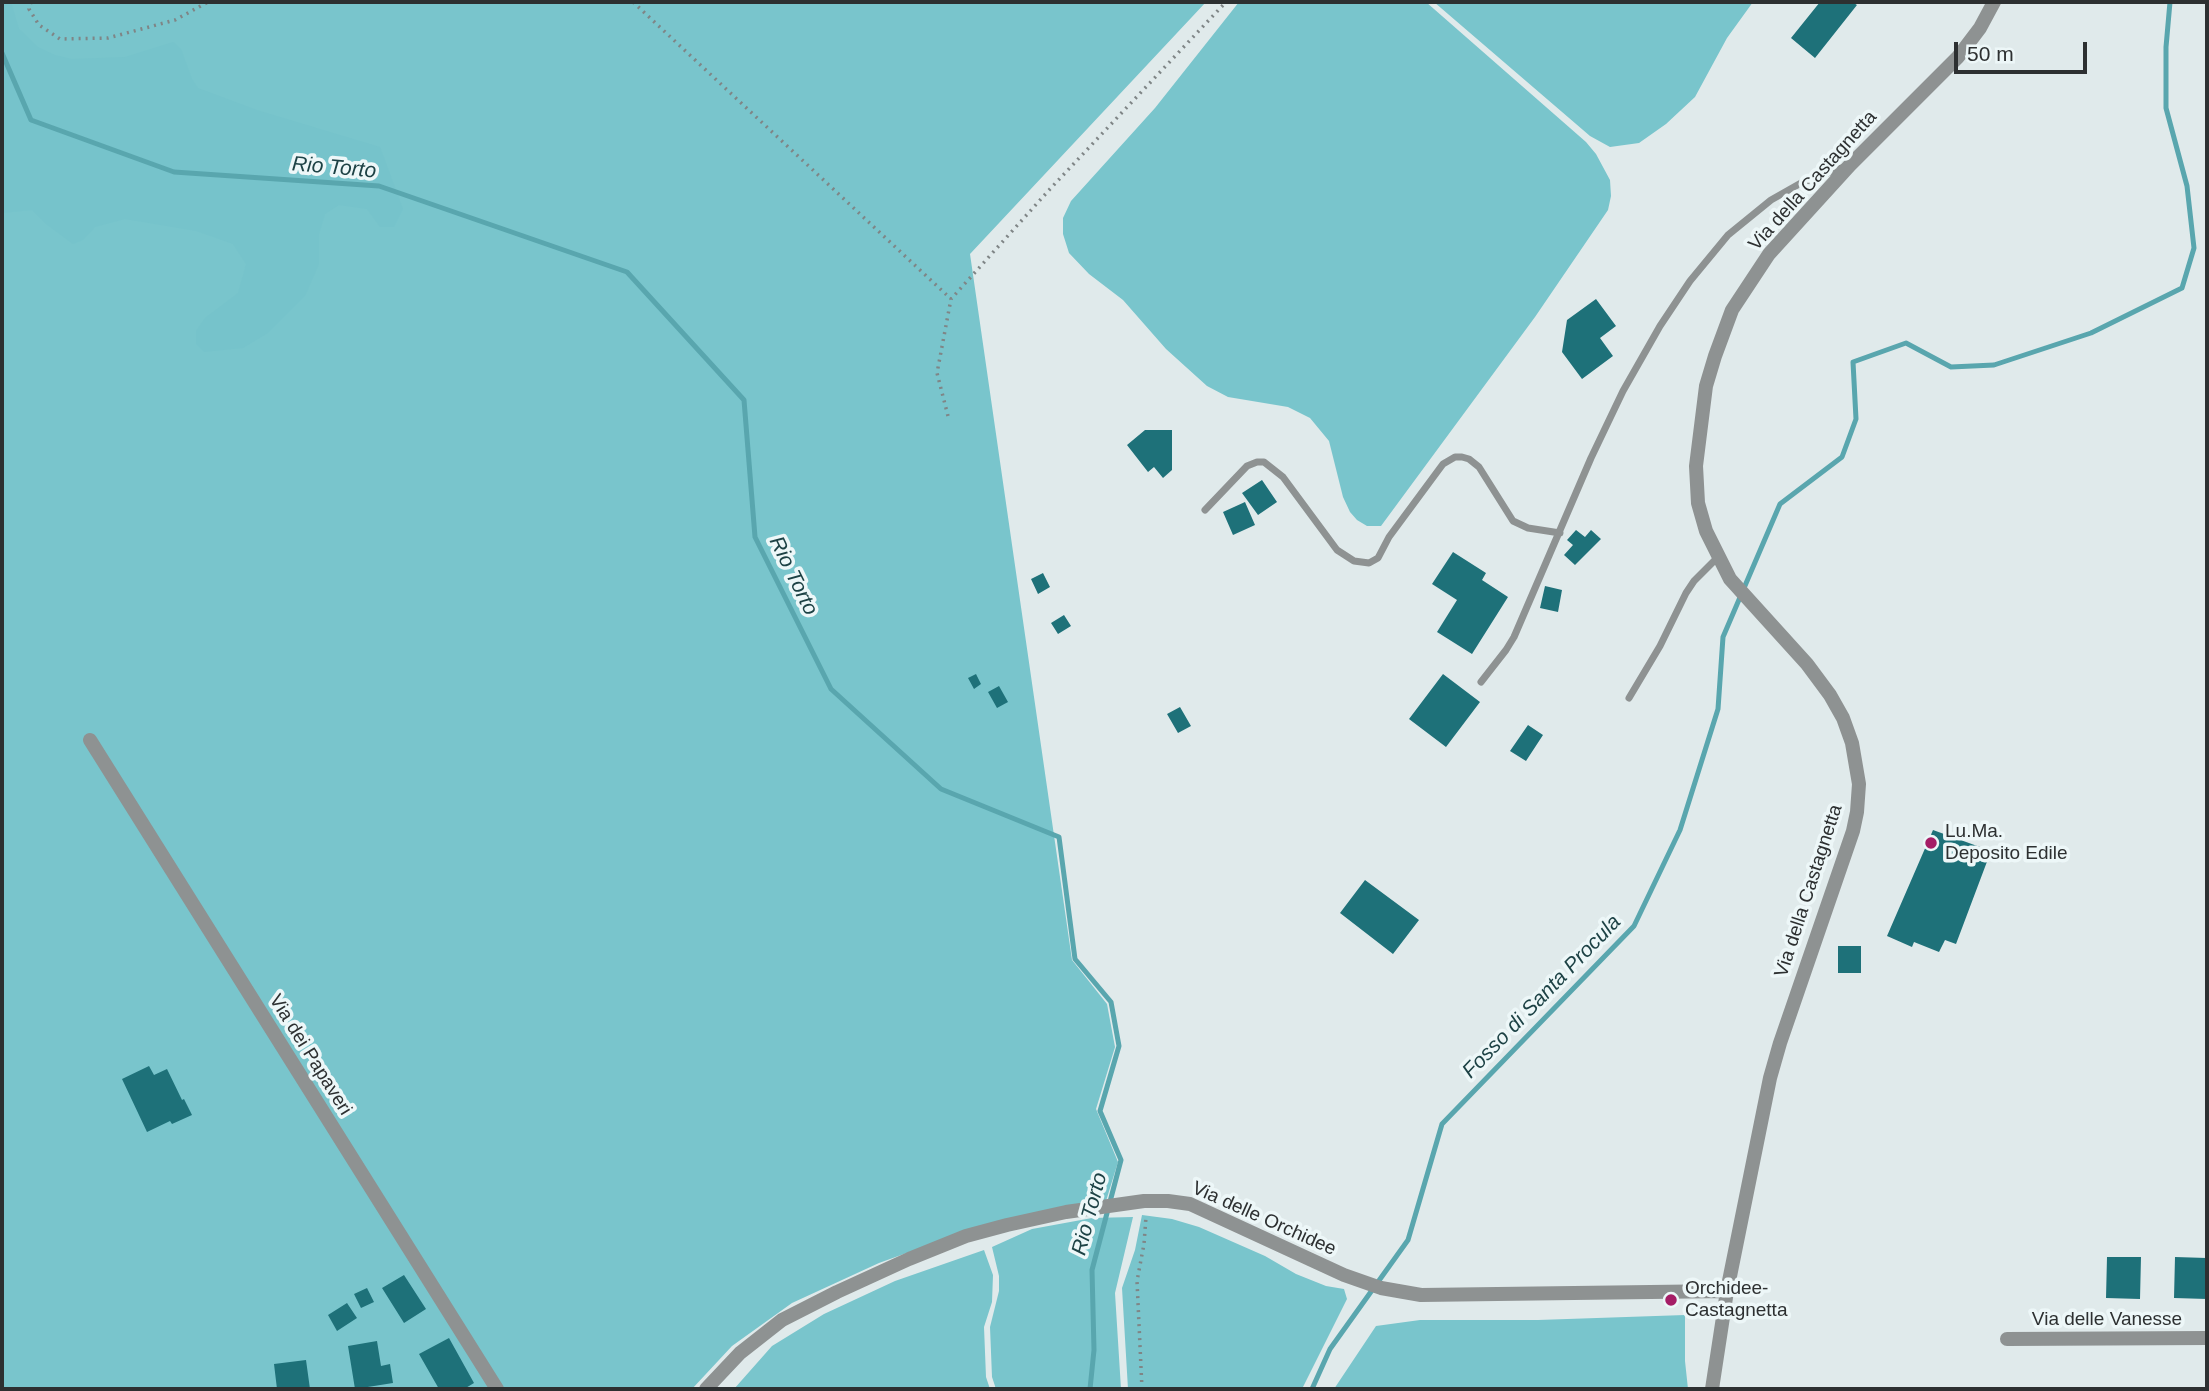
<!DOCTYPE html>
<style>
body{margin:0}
#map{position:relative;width:2209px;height:1391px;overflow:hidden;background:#e0eaeb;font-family:Helvetica,sans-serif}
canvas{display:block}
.frame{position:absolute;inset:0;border:4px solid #2d3031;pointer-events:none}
.scale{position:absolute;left:1954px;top:42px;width:133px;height:32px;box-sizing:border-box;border:4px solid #2d3031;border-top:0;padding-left:9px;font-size:21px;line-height:24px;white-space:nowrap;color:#2d3031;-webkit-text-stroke:5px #edf7f8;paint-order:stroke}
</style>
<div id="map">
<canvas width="2209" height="1391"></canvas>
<div class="frame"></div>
<div class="scale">50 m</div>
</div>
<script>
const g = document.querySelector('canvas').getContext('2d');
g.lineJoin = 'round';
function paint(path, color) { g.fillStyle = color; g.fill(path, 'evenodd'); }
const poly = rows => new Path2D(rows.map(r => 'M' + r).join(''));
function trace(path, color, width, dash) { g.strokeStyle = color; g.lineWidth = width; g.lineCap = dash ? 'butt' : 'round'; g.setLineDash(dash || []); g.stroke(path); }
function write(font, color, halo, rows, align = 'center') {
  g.font = font + ' Helvetica,sans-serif'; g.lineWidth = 7; g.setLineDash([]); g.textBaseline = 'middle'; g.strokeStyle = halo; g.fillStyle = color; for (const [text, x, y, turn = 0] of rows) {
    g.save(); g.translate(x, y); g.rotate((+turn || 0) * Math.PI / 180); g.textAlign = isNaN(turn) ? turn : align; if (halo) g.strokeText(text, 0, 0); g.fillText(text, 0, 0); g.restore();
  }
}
paint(poly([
 [2,2,1206,2,970,254,1072,960,1107,1004,1115,1047,1096,1109,1118,1162,1106,1201,937,1242,879,1263,792,1303,732,1346,692,1389,2,1389],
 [1239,2,1426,2,1586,142,1596,154,1610,180,1611,196,1608,210,1535,317,1381,526,1367,526,1357,520,1350,512,1343,497,1329,441,1310,418,1288,407,1228,397,1207,386,1166,349,1123,300,1089,274,1069,253,1063,234,1063,218,1071,201,1155,108],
 [1434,2,1753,2,1727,38,1695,97,1666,124,1639,143,1610,147,1590,136],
 [1142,1215,1172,1219,1199,1227,1265,1256,1296,1274,1326,1286,1344,1289,1347,1299,1302,1389,1128,1389,1122,1288,1135,1250],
 [1133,1217,1115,1293,1121,1389,996,1389,992,1377,990,1327,999,1291,999,1276,992,1247,1032,1229,1092,1218],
 [984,1250,993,1275,992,1302,984,1327,986,1377,990,1389,734,1389,772,1346,824,1314,895,1281],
 [1685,1315,1685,1361,1688,1389,1334,1389,1376,1326,1420,1320,1538,1320]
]), '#79c5cc');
paint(poly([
 [2,2,11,2,19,29,38,47,55,55,72,59,125,57,173,42,181,49,192,79,198,88,257,110,380,147,403,209,394,227,380,227,367,209,339,205,325,214,319,234,319,264,305,296,268,333,243,348,204,352,196,344,196,331,205,318,238,293,246,264,233,244,196,231,125,219,95,227,83,240,73,244,46,224,32,210,2,213]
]), '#76c3cb');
trace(poly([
 [2,53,31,120,174,172,379,186,627,272,744,400,755,537,831,689,941,789,1059,837,1075,959,1111,1002,1119,1046,1100,1111,1121,1160,1092,1270,1094,1350,1090,1389],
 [1312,1389,1330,1349,1408,1240,1442,1124,1634,926,1680,830,1718,709,1723,637,1780,504,1842,457,1856,419,1853,362,1906,343,1951,367,1994,365,2091,333,2182,288,2194,248,2187,186,2166,108,2166,47,2170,2]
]), '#59a6ae', 5);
paint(poly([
 [1820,2,1852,2,1857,5,1815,58,1791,38],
 [1596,299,1616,326,1600,338,1613,356,1582,379,1562,352,1567,320],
 [1145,430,1172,430,1172,470,1163,478,1154,467,1148,472,1127,445],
 [1262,480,1277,502,1258,515,1242,493],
 [1245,502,1255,525,1233,535,1223,512],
 [1576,530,1585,537,1591,530,1601,539,1575,565,1564,555,1573,545,1567,540],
 [1453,552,1486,573,1482,580,1508,597,1472,654,1437,632,1457,600,1432,584],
 [1043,573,1050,587,1038,594,1031,579],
 [1545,586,1562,590,1558,612,1540,608],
 [1064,615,1071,626,1058,634,1051,623],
 [976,674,981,684,974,689,968,678],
 [1443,674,1480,702,1446,747,1409,719],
 [999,686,1008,702,997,708,988,692],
 [1180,707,1191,726,1178,733,1167,714],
 [1528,725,1543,735,1526,761,1510,751],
 [1933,830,1991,851,1956,944,1945,940,1939,952,1914,942,1912,947,1887,936],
 [1365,880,1419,920,1393,954,1340,913],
 [1838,946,1861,946,1861,973,1838,973],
 [149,1066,154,1075,167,1069,182,1100,184,1099,192,1115,172,1124,170,1121,147,1132,122,1079],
 [2107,1257,2141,1257,2140,1299,2106,1298],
 [2175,1257,2207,1258,2207,1299,2174,1298],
 [404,1275,426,1309,404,1323,382,1288],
 [367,1288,374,1302,361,1308,354,1294],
 [347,1303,357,1318,337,1331,328,1315],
 [449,1338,474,1383,464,1389,439,1389,419,1354],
 [377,1341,381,1366,390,1364,393,1383,355,1389,348,1346],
 [306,1360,310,1389,277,1389,274,1364]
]), '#1e7179');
trace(poly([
 [31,2,29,9,39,25,60,39,108,38,175,20,208,2],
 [633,2,951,299],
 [948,416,937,373,951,299,1050,189,1226,2],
 [1142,1389,1137,1281,1144,1244,1146,1217]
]), '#7f8586', 3.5, [2, 5]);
trace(poly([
 [1205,510,1247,466,1257,462,1264,462,1283,477,1337,550,1354,561,1369,563,1378,558,1389,537,1443,464,1455,457,1462,457,1469,459,1479,467,1513,521,1528,528,1560,533],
 [1481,682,1506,650,1514,637,1591,458,1623,391,1660,326,1690,281,1728,235,1771,200,1801,183,1844,167],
 [1629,698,1660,646,1686,593,1694,581,1718,557]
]), '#8e9292', 7);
trace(poly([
 [90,740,497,1389],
 [2007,1339,2207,1338],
 [706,1389,740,1353,782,1320,837,1292,909,1259,966,1236,1007,1225,1066,1212,1144,1201,1168,1201,1190,1204,1344,1275,1381,1288,1421,1295,1727,1291],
 [1712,1389,1727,1291,1770,1078,1780,1043,1853,831,1857,812,1859,784,1852,743,1843,718,1830,695,1807,664,1730,579,1706,531,1698,503,1696,466,1706,386,1715,356,1732,310,1769,254,1850,165,1958,57,1980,28,1994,2]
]), '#8e9292', 14);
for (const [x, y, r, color] of [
 [1931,843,7,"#a51d66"],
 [1671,1300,7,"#a51d66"]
]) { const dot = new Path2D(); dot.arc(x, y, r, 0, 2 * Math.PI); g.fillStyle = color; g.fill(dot); trace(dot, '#edf7f8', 2.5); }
write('19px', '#2d3031', '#edf7f8', [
 ["Via della Castagnetta",1813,181,-48],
 ["Via della Castagnetta",1809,891,-72],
 ["Via dei Papaveri",310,1055,58],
 ["Via delle Orchidee",1264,1219,24],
 ["Via delle Vanesse",2107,1320]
]);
write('19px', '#2d3031', '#edf7f8', [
 ["Lu.Ma.",1945,832],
 ["Deposito Edile",1945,854],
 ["Orchidee-",1685,1289],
 ["Castagnetta",1685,1311]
], 'left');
write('italic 21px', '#1d4245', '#edf7f8', [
 ["Rio Torto",334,168,5],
 ["Rio Torto",793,576,64],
 ["Fosso di Santa Procula",1542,997,-46],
 ["Rio Torto",1090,1214,-75]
]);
</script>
